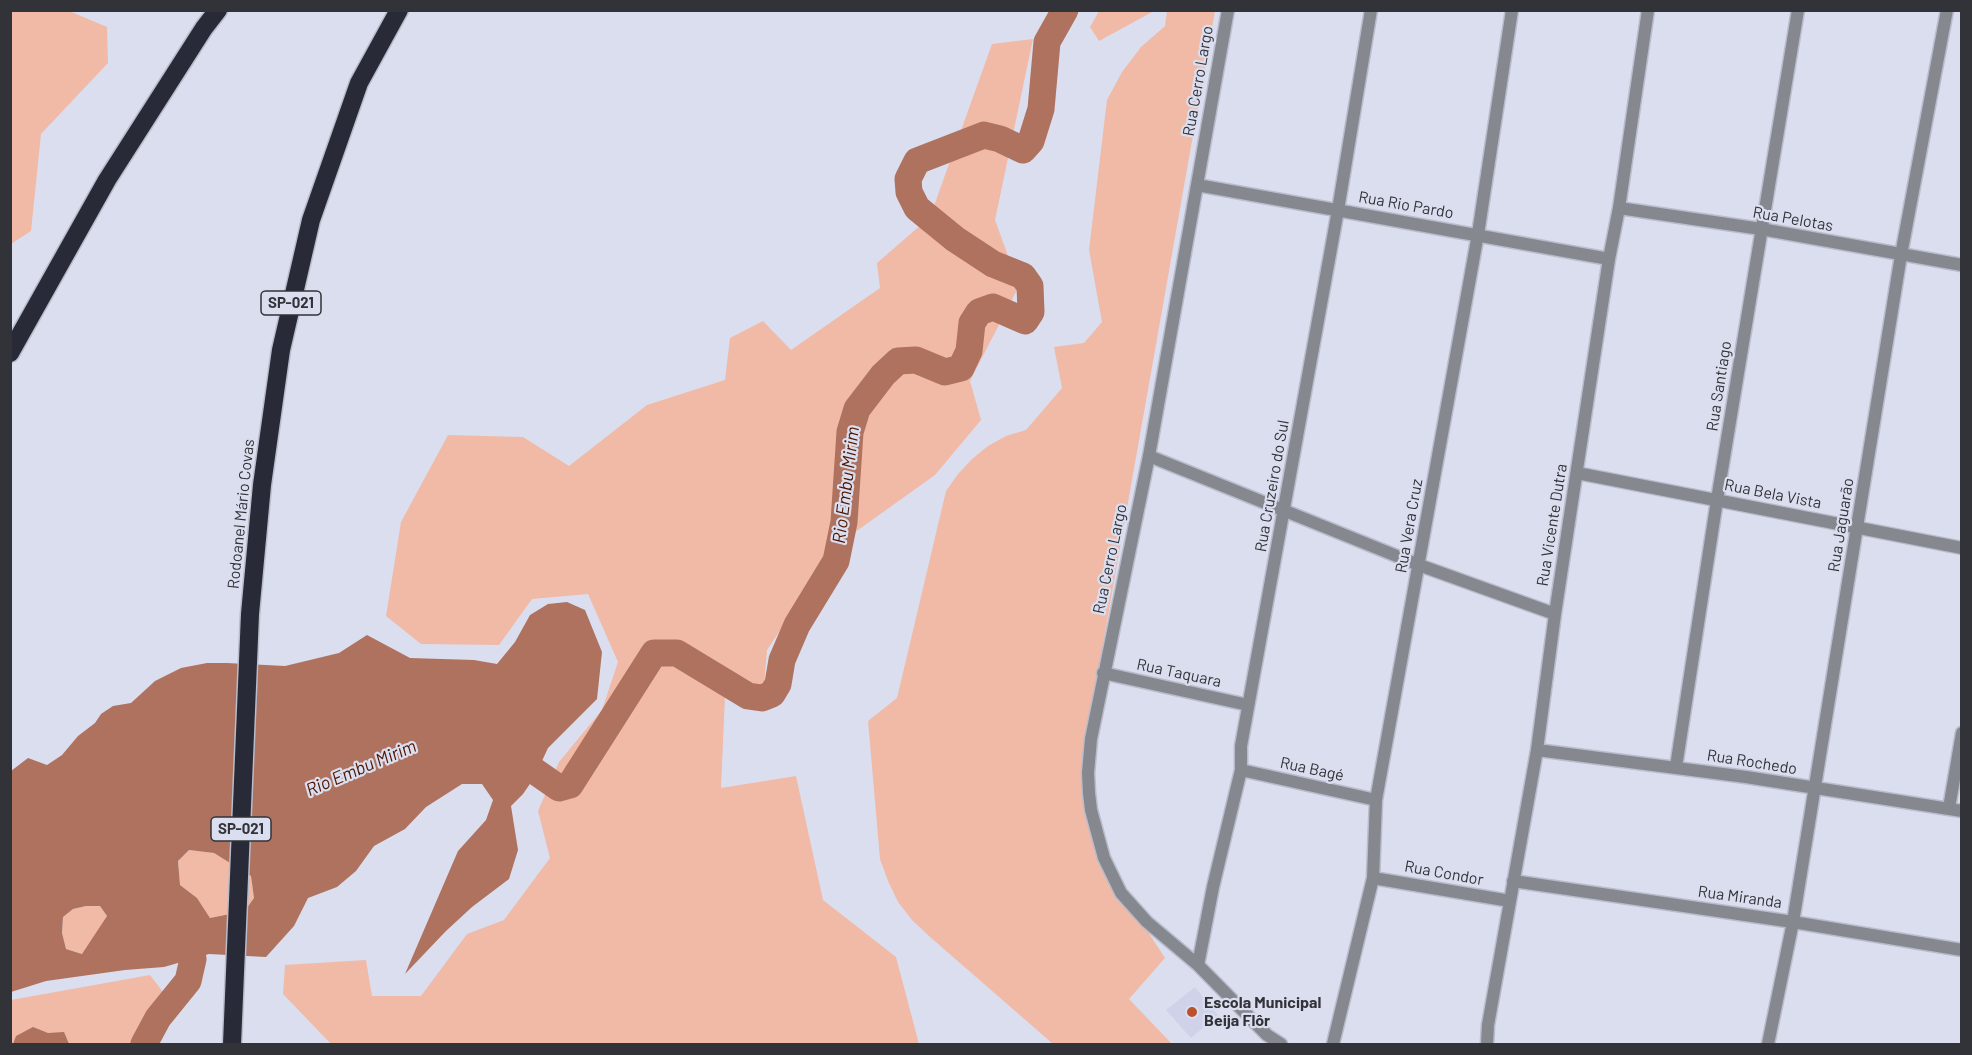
<!DOCTYPE html>
<meta charset="utf-8">
<style>
body{margin:0}
#map{position:relative;width:1972px;height:1055px;overflow:hidden;background:#dbdeef;font-family:Barlow,sans-serif}
canvas{display:block}
.frame{position:absolute;inset:0;border:12px solid #323339;pointer-events:none}
</style>
<div id="map">
<canvas width="1972" height="1055"></canvas>
<div class="frame"></div>
</div>
<script>
const g = document.querySelector('canvas').getContext('2d');
g.lineJoin = 'round';
function paint(path, color) { g.fillStyle = color; g.fill(path, 'evenodd'); }
const poly = rows => new Path2D(rows.map(r => 'M' + r).join(''));
function trace(path, color, width, dash) { g.strokeStyle = color; g.lineWidth = width; g.lineCap = dash ? 'butt' : 'round'; g.setLineDash(dash || []); g.stroke(path); }
function write(font, color, halo, rows, align = 'center') {
  g.font = font + ' Barlow,sans-serif'; g.lineWidth = 4.5; g.setLineDash([]); g.textBaseline = 'middle'; g.strokeStyle = halo; g.fillStyle = color; for (const [text, x, y, turn = 0] of rows) {
    g.save(); g.translate(x, y); g.rotate((+turn || 0) * Math.PI / 180); g.textAlign = isNaN(turn) ? turn : align; if (halo) g.strokeText(text, 0, 0); g.fillText(text, 0, 0); g.restore();
  }
}
paint(poly([
 [1195,987,1218,1015,1191,1038,1166,1010]
]), '#cfd2e9');
paint(poly([
 [11,10,69,11,107,27,108,63,41,134,31,231,11,244],
 [1099,11,1099,10,1154,11,1099,41,1090,27],
 [1167,11,1215,11,1081,768,1082,797,1088,826,1097,854,1165,958,1129,999,1172,1044,1053,1044,929,936,912,920,898,902,888,881,880,859,868,721,897,698,946,491,958,474,972,459,988,446,1006,436,1026,430,1062,388,1054,347,1084,343,1102,322,1089,250,1107,100,1122,72,1141,47,1165,26],
 [1033,39,995,220,1019,286,970,381,981,420,935,475,837,545,767,650,764,687,725,696,721,788,796,776,823,900,896,957,919,1044,331,1044,283,994,285,965,366,960,372,996,421,996,467,934,504,920,550,858,538,811,559,762,602,710,618,662,588,594,532,599,499,645,421,644,386,616,401,522,448,435,523,437,569,466,647,405,725,380,730,338,763,321,791,350,880,288,877,263,930,217,992,44],
 [189,850,214,853,251,876,254,898,246,909,230,914,210,918,197,898,180,885,178,861],
 [86,906,100,906,107,916,83,954,66,949,62,933,63,917,73,909],
 [150,975,166,996,146,1027,146,1044,11,1044,11,1000]
]), '#f0baa7');
paint(poly([
 [567,602,585,610,602,652,597,699,548,748,534,778,523,794,511,806,518,850,509,879,472,907,446,931,405,974,458,851,486,820,493,800,482,784,462,784,426,807,405,829,374,846,356,871,337,887,308,898,294,926,266,957,209,954,164,967,125,970,46,981,11,992,11,771,28,758,47,765,62,755,78,736,95,723,101,714,113,706,131,703,155,681,181,668,207,663,227,663,285,666,339,653,367,635,410,658,474,660,497,664,515,642,530,615,548,604],
 [189,850,214,853,251,876,254,898,246,909,230,914,210,918,197,898,180,885,178,861],
 [86,906,100,906,107,916,82,954,66,949,62,933,63,917,73,909],
 [33,1027,48,1033,64,1032,69,1044,13,1044,16,1036]
]), '#ae725e');
trace(poly([
 [503,758,536,772,559,788,570,785,654,653,677,653,748,696,762,698,772,694,778,684,782,660,797,625,836,561,844,522,850,432,857,409,883,375,898,361,916,360,945,372,961,368,969,351,972,323,979,312,993,307,1025,321,1031,312,1030,286,1023,276,993,264,955,239,917,208,909,192,908,179,917,161,984,135,1000,139,1023,150,1031,141,1041,109,1047,42,1065,10],
 [144,1044,158,1018,188,981,193,959,181,924]
]), '#ae725e', 27);
const minor = poly([
 [1228,10,1149,456,1091,739,1088,773,1089,793,1091,810,1104,858,1121,893,1147,922,1198,965,1267,1035,1281,1044],
 [1197,185,1609,259],
 [1619,208,1761,229,1962,265],
 [1149,456,1419,565,1555,614],
 [1577,473,1962,548],
 [1103,673,1248,705],
 [1537,750,1746,777,1962,811],
 [1676,767,1717,500,1798,10],
 [1241,770,1376,800],
 [1949,808,1962,733],
 [1373,878,1510,901],
 [1513,881,1793,922,1962,950],
 [1198,965,1213,887,1241,770,1241,746,1338,210,1371,10],
 [1333,1044,1373,878,1376,800,1478,234,1512,10],
 [1487,1044,1488,1025,1537,750,1555,614,1609,259,1619,208,1648,10],
 [1768,1044,1793,922,1901,255,1947,10]
]);
const motorway = poly([
 [10,353,107,180,204,28,218,10],
 [232,1044,250,614,262,485,281,350,311,220,359,83,399,10]
]);
trace(minor, '#b9bccb', 15);
trace(motorway, '#b9bccb', 21);
trace(minor, '#86888f', 12);
trace(motorway, '#282a37', 18);
for (const [x, y, r, color] of [
 [1192,1012,6,"#ba532c"]
]) { const dot = new Path2D(); dot.arc(x, y, r, 0, 2 * Math.PI); g.fillStyle = color; g.fill(dot); trace(dot, '#dbdeef', 2); }
for (const [x, y, w] of [
 [291,303,60],
 [241,829,60]
]) { const box = new Path2D(); box.roundRect(x - w / 2, y - 12, w, 24, 4.5); g.fillStyle = '#dbdeef'; g.fill(box); trace(box, '#323339', 1.5); }
write('bold 15px', '#323339', null, [
 ["SP-021",291,303],
 ["SP-021",241,829]
]);
write('16px', '#323339', '#dbdeef', [
 ["Rua Cerro Largo",1198,81,-80],
 ["Rua Rio Pardo",1406,205,10],
 ["Rua Pelotas",1793,219,10],
 ["Rua Santiago",1719,386,-81],
 ["Rua Cruzeiro do Sul",1272,486,-80],
 ["Rua Bela Vista",1773,494,11],
 ["Rodoanel Mário Covas",241,514,-84],
 ["Rua Vicente Dutra",1552,525,-81],
 ["Rua Jaguarão",1841,525,-81],
 ["Rua Vera Cruz",1409,526,-80],
 ["Rua Cerro Largo",1110,559,-78],
 ["Rua Taquara",1179,673,12],
 ["Rua Rochedo",1752,762,9],
 ["Rua Bagé",1312,769,12],
 ["Rua Condor",1444,873,10],
 ["Rua Miranda",1740,897,8]
]);
write('bold 16px', '#323339', '#dbdeef', [
 ["Escola Municipal",1204,1003],
 ["Beija Flôr",1204,1021]
], 'left');
write('italic 18px', '#4e1601', '#dbdeef', [
 ["Rio Embu Mirim",846,485,-83],
 ["Rio Embu Mirim",361,768,-23]
]);
</script>
